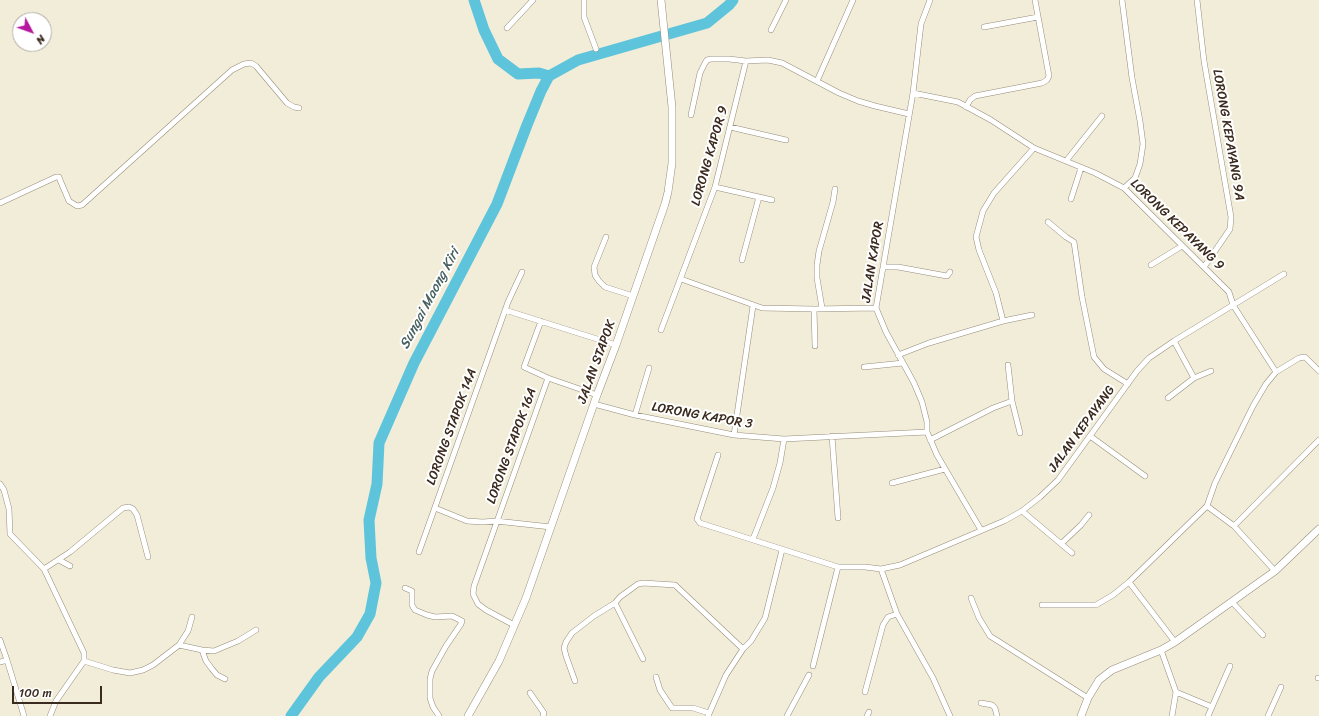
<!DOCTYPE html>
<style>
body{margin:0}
#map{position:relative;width:1319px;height:716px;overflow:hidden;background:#f2edd8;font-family:Sriracha,sans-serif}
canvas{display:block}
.north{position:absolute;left:12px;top:12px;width:40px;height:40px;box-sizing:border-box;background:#fff;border:1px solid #b1aaa5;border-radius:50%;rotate:131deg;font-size:11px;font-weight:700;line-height:16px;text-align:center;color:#3b2a1e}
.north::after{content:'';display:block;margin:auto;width:14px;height:18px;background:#b5179e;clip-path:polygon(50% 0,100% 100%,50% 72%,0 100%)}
.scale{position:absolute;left:12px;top:686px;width:90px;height:18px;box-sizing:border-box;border:2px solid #3b2a1e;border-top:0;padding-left:5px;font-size:12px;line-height:14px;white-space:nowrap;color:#3b2a1e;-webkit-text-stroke:3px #fff;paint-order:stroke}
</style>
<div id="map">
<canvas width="1319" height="716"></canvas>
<div class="north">N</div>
<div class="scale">100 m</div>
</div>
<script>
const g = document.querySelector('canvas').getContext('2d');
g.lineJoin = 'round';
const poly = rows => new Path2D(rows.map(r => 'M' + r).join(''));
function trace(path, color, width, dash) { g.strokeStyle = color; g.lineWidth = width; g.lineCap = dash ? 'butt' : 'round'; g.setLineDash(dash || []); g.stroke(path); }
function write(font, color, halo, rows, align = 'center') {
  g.font = font + ' Sriracha,sans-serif'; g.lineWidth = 4; g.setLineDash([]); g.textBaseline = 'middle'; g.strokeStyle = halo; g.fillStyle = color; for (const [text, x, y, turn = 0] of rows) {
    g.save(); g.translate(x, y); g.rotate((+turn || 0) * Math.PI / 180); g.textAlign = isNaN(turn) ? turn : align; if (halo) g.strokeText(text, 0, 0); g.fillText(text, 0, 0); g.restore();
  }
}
trace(poly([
 [474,0,484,30,498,59,518,74,539,73,549,76],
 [291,716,319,677,357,637,370,614,376,583,371,558,369,520,377,484,379,443,414,363,497,204,527,125,541,91,549,76,578,60,707,23,729,5,733,0]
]), '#5ec4dc', 11);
const street = poly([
 [584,0,584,17,596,49],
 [930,0,921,24,913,93,876,308,886,332,914,383,922,402,927,422,927,432,937,455,981,530],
 [1122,0,1132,78,1140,121,1143,144,1140,164,1135,178,1124,188],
 [1197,0,1204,61,1231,217,1230,229,1204,267],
 [984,27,1038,17],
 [507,28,533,0],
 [771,30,786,0],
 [817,81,853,0],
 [913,93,958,102,991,120,1034,148,1095,173,1124,188,1229,292,1233,305,1276,372],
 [966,107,970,100,975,96,1042,83,1047,80,1049,76,1035,0],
 [691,115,700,73,705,63,707,60,711,59,729,59,746,61,768,60,782,63,839,93,858,101,875,106,909,114],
 [730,127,786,140],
 [1066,161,1102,116],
 [715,187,772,200],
 [1071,199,1081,168],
 [0,203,56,177,59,177,60,180,69,201,77,206,82,205,232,70,244,64,251,63,256,66,287,103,294,107,299,108],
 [1048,222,1066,237,1074,242,1082,297,1094,357,1104,369,1128,384],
 [606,237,594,267,595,275,599,281,605,287,633,296],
 [742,260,759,197],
 [1151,265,1182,246],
 [883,267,898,267,947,276,950,272],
 [681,279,762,308,814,309,876,308],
 [822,308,817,278,817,265,819,251,833,202,835,189],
 [814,309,815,346],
 [505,310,616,345],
 [541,321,524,367,548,378,597,395],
 [1003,321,996,293,979,250,976,237,983,211,994,193,1034,148],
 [661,330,715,187,746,61],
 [1174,341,1194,378,1211,371],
 [898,355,929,343,1003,321,1032,315],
 [1008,365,1012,401,1020,433],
 [864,367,903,363],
 [1168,398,1194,378],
 [594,404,635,415,734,435,784,439,927,432],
 [635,415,649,368],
 [734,435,753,306],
 [832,436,838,518],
 [1090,436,1145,476],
 [930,440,993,408,1012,401],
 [718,455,697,519,700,523,838,567,865,567,881,569,900,565,1004,521,1022,511,1040,497,1058,480,1137,371,1149,358,1174,341,1284,274],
 [892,483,945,469],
 [0,484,4,490,9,509,10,534,44,569,84,653,84,661,56,701,50,716],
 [1207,506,1234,526,1275,571],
 [435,508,467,521,483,522,496,521,551,527],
 [1022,511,1072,553],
 [1234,526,1319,440],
 [753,539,773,488,780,463,784,439],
 [1061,544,1081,525,1089,515],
 [419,552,508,302,522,272],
 [59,560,70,566],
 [44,569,70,552,123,508,129,507,133,509,137,515,148,557],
 [881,569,897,614,933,678,950,716],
 [1129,582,1175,642],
 [405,588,412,591,412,605,415,610,427,615,435,617,452,616,462,621,461,624,446,646,432,671,430,679,430,698,433,707,439,716],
 [971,598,979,618,990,636,1088,698],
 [1232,602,1263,635],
 [615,603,643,659],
 [1042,605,1096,605,1113,595,1129,582,1207,506,1215,483,1253,406,1266,384,1276,372,1299,358,1305,357,1319,371],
 [514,625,486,610,478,604,473,594,474,586,548,378],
 [0,640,7,660,0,662],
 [179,645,202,650,214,651,238,641,256,630],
 [202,650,206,661,212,669,217,675,225,679],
 [1161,650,1176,692,1172,716],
 [7,660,24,716],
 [84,661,113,670,130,673,143,670,153,665,179,645,188,631,192,617],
 [813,666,838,567],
 [656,677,660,690,672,708,693,708,709,713],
 [1318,678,1319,678],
 [575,681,566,656,564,648,566,642,572,633,594,616,615,603,620,597,638,584,643,583,675,585,743,649],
 [865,692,883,625,888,617,897,614],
 [1176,692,1212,707],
 [530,693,544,713,543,716],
 [981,703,992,705,995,708,997,716],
 [708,716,726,675,743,649,751,641,765,618,782,550],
 [787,716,809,675],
 [867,716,869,712],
 [1208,716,1230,666],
 [1268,716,1281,687]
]);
const secondary = poly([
 [468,716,499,661,526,598,597,395,616,345,665,204,668,192,672,163,672,107,661,0],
 [1081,716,1088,698,1099,680,1112,670,1161,650,1175,642,1275,571,1319,529]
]);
trace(street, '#968c7b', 6);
trace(secondary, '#968c7b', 8);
trace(street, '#fff', 5);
trace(secondary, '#fff', 7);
write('13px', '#3b2a1e', '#fff', [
 ["LORONG KEPAYANG 9A",1228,135,80],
 ["LORONG KAPOR 9",710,156,-74],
 ["LORONG KEPAYANG 9",1177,225,44],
 ["JALAN KAPOR",873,262,-81],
 ["JALAN STAPOK",597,362,-70],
 ["LORONG KAPOR 3",702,416,10],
 ["LORONG STAPOK 14A",452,427,-70],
 ["JALAN KEPAYANG",1082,429,-54],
 ["LORONG STAPOK 16A",512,446,-70]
]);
write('italic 14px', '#476060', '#fff', [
 ["Sungai Maong Kiri",430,299,-62]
]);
</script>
